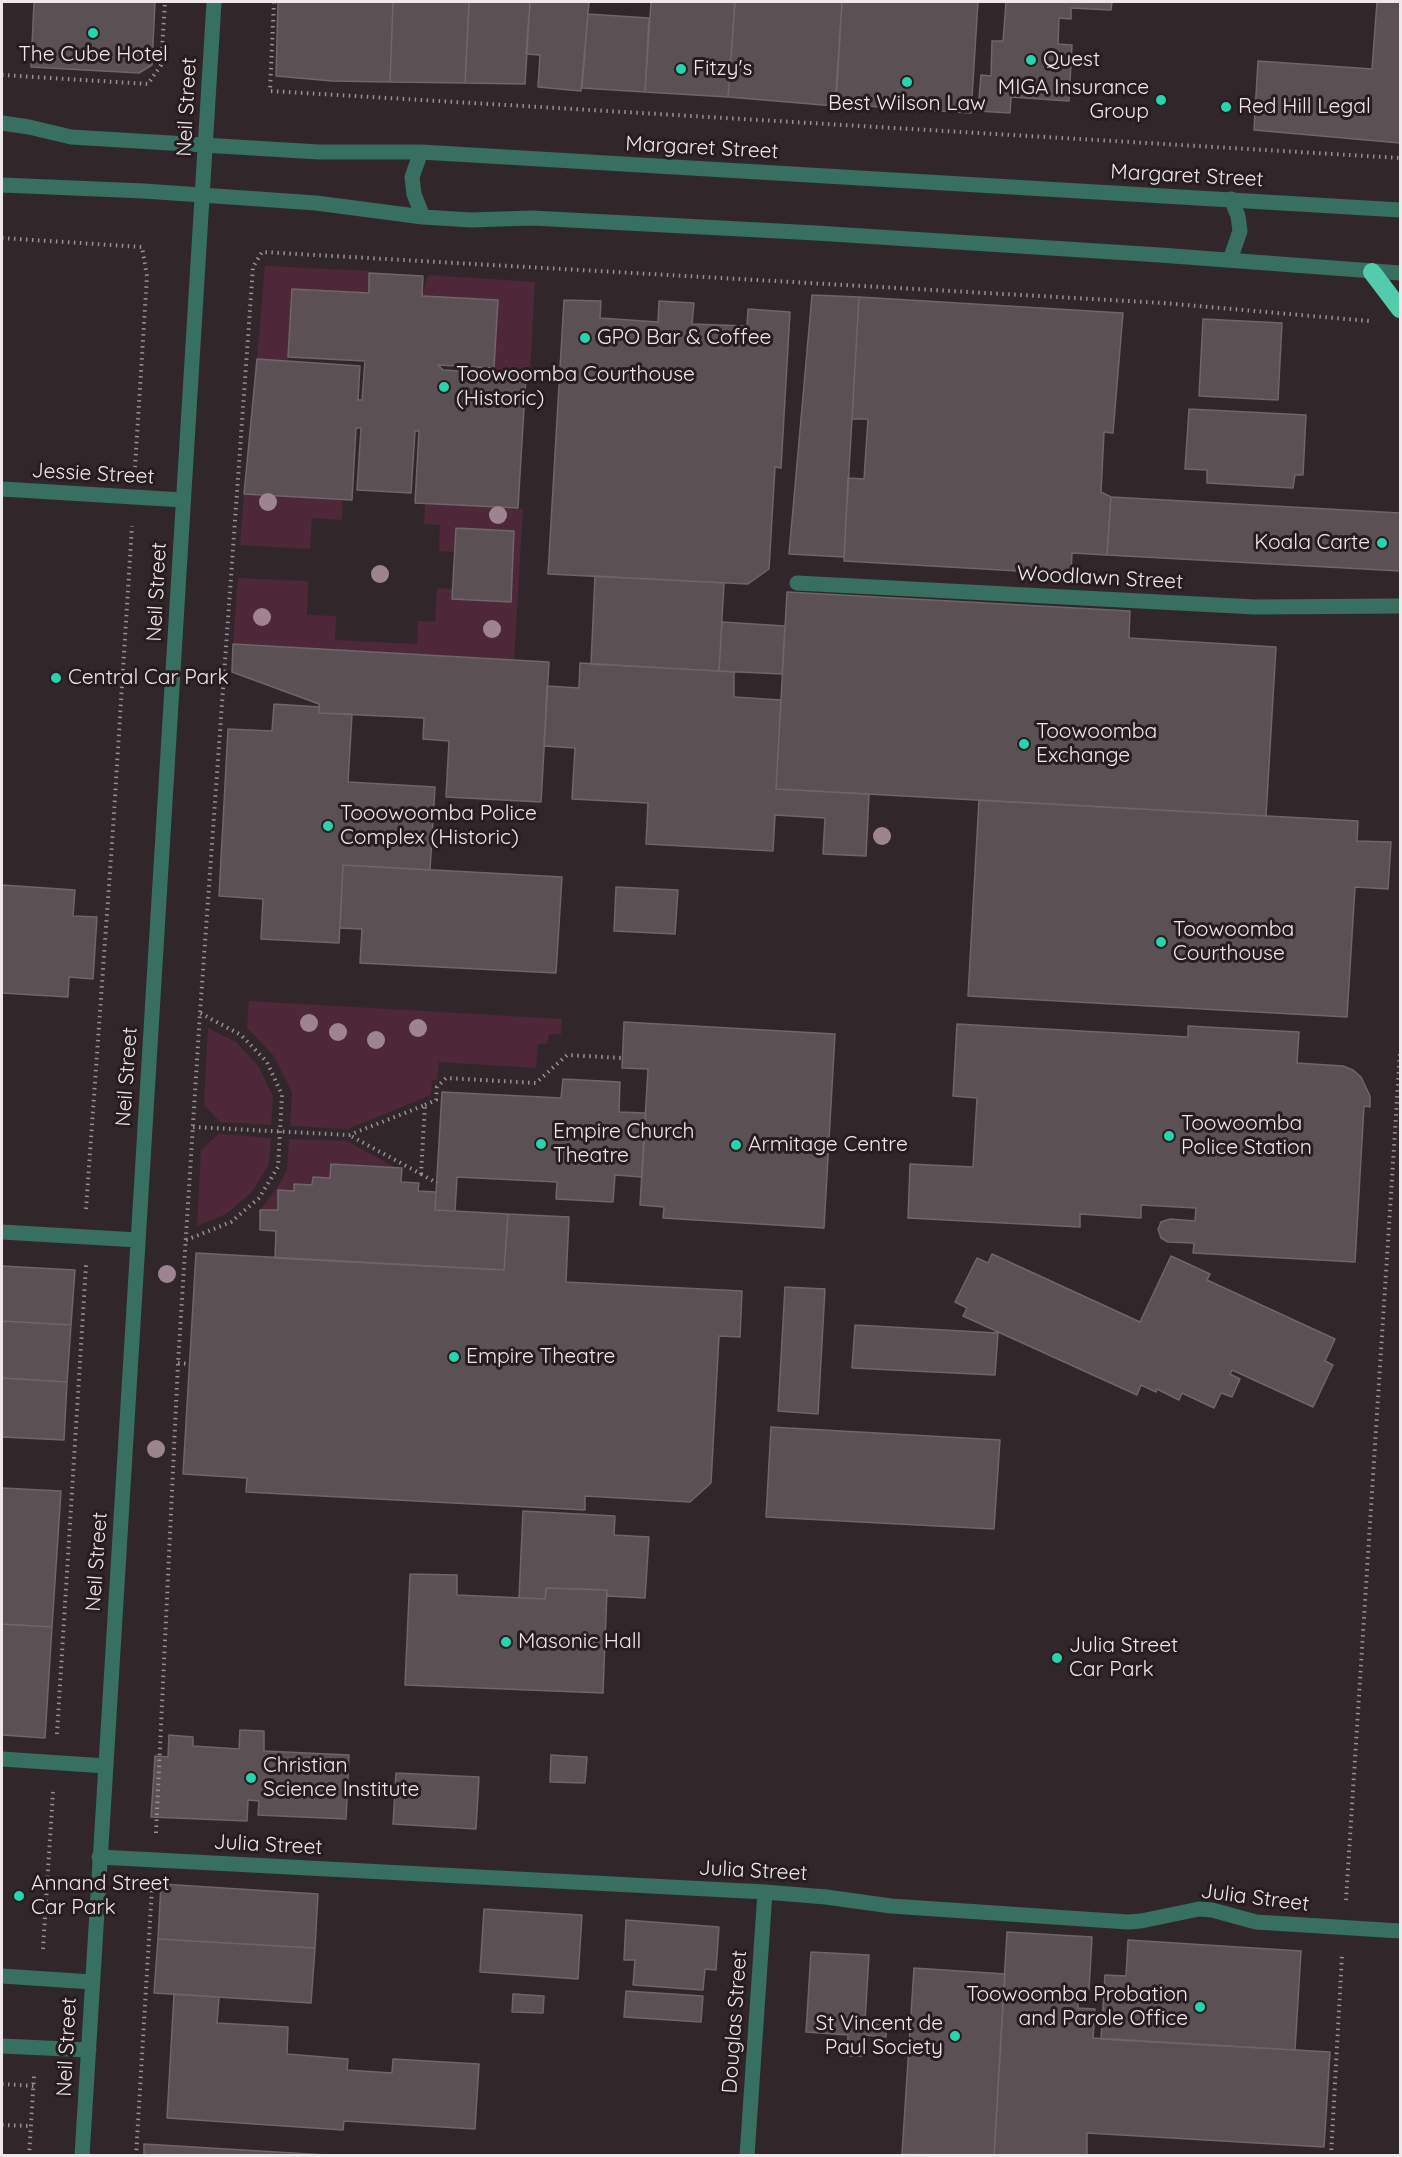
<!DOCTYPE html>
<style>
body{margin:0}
#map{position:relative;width:1402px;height:2157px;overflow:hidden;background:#31272b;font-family:Quicksand,sans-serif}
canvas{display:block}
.frame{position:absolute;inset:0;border:3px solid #efe8ea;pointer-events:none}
</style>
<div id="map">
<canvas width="1402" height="2157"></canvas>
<div class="frame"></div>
</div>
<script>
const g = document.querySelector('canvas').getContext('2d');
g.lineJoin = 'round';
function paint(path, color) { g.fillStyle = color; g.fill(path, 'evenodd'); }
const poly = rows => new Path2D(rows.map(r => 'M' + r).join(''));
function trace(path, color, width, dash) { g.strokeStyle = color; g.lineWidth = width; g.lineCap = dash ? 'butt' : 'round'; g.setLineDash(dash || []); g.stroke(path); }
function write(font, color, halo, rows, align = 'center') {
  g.font = font + ' Quicksand,sans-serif'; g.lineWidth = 6; g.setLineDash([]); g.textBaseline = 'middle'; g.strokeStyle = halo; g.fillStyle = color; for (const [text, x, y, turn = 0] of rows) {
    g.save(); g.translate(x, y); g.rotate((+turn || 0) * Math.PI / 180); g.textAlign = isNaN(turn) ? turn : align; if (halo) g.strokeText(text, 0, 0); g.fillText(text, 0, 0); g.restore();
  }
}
paint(poly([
 [265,266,370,271,369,293,292,289,288,362,257,359],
 [428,275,535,282,530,375,494,373,498,300,422,296],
 [244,494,343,499,342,520,312,518,310,549,240,545],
 [425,504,523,509,514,660,233,644,238,578,308,581,307,615,336,616,335,640,417,644,418,621,435,622,437,588,453,589,510,602,514,531,457,528,455,552,439,551,440,525,424,524],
 [249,1001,562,1019,561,1034,549,1034,547,1044,538,1044,536,1068,439,1062,437,1080,432,1080,431,1095,348,1129,290,1126,292,1093,274,1056,247,1028],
 [208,1028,236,1042,259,1067,273,1097,271,1125,220,1122,204,1105],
 [219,1134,271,1138,269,1164,252,1192,226,1214,197,1226,201,1150],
 [289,1139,347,1141,396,1168,331,1164,330,1178,313,1177,312,1185,294,1191,278,1190,278,1210,260,1210,277,1188,287,1170]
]), '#4e2839');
const building = poly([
 [34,2,155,2,152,65,139,73,31,67,34,2],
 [278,2,393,2,390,82,332,81,276,76,278,2],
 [393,2,469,2,465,83,390,82,393,2],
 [469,2,530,2,525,84,465,83,469,2],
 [530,2,589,2,581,91,538,87,540,55,526,54,530,2],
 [651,2,735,2,728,97,645,92,651,2],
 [735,2,842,2,835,106,728,97,735,2],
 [842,2,978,2,971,113,836,104,842,2],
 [1006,2,1112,2,1111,10,1071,8,1071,19,1059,18,1058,44,1072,45,1069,101,1011,97,1010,113,978,111,981,75,991,76,992,41,1003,41,1006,2],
 [1377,2,1400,2,1400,143,1254,130,1258,61,1372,69,1377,2],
 [588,14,649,18,645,92,582,88,588,14],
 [369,273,423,276,422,296,498,300,494,368,438,365,443,370,526,375,518,508,415,503,419,431,415,431,411,493,357,490,361,428,356,428,352,500,244,494,257,359,360,366,358,400,362,400,365,361,288,357,292,289,369,293,369,273],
 [812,295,859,297,844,557,789,554,812,295],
 [859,297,1123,313,1113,433,1104,432,1101,492,1111,497,1107,555,1072,553,1071,574,844,561,848,478,864,479,868,419,852,419,859,297],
 [564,300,601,301,600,318,658,322,659,301,694,303,692,324,747,326,748,309,790,312,781,468,775,467,769,569,748,584,548,574,564,300],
 [1203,319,1282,323,1278,400,1199,396,1203,319],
 [1189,409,1306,415,1303,475,1295,475,1293,488,1207,483,1207,470,1185,469,1189,409],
 [1111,497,1400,513,1400,571,1107,555,1111,497],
 [456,528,514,531,511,602,452,599,456,528],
 [595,576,724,583,719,671,591,664,595,576],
 [787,592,1130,611,1129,638,1276,647,1266,816,776,789,787,592],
 [722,622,785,626,782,674,719,671,722,622],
 [233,644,549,662,541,802,446,797,449,741,423,739,424,718,319,713,319,704,232,672,233,644],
 [580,663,734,672,734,697,781,700,776,789,869,794,866,856,823,854,825,818,775,815,773,851,646,844,648,803,572,799,575,748,544,746,547,686,579,688,580,663],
 [274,704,319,707,319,713,352,714,348,782,435,787,430,870,343,865,339,943,261,939,263,899,219,896,228,729,272,731,274,704],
 [979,800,1358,821,1357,841,1391,842,1388,889,1355,887,1347,1017,968,996,979,800],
 [343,865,562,877,556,973,360,963,362,929,340,928,343,865],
 [2,885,75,890,73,916,97,917,93,979,69,977,68,997,2,993,2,885],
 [616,887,678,890,675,934,614,931,616,887],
 [624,1022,835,1034,824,1228,663,1218,664,1207,640,1205,648,1069,622,1068,624,1022],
 [957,1024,1188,1037,1188,1026,1299,1032,1297,1063,1343,1066,1353,1070,1361,1077,1370,1096,1370,1107,1364,1106,1355,1262,1193,1253,1194,1243,1168,1242,1161,1238,1158,1229,1161,1222,1170,1219,1195,1221,1196,1208,1141,1205,1141,1218,1080,1214,1080,1227,908,1218,910,1164,973,1167,977,1098,953,1096,957,1024],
 [563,1079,620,1082,619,1112,646,1113,642,1177,615,1175,613,1202,556,1199,557,1182,457,1177,455,1211,435,1210,442,1092,561,1098,563,1079],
 [331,1164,402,1168,401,1182,419,1183,418,1191,436,1192,435,1210,508,1214,504,1270,275,1258,276,1231,260,1230,260,1210,278,1210,278,1190,294,1191,294,1184,312,1185,313,1177,330,1178,331,1164],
 [508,1214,569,1217,566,1282,742,1291,740,1337,719,1336,711,1483,690,1502,585,1496,585,1510,246,1492,247,1478,183,1474,196,1253,504,1270,508,1214],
 [992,1254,1140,1322,1171,1256,1210,1274,1207,1280,1335,1339,1325,1361,1333,1365,1313,1407,1232,1370,1230,1374,1240,1379,1232,1397,1221,1393,1214,1408,1182,1393,1179,1400,1157,1389,1156,1392,1141,1385,1137,1395,963,1316,967,1308,955,1302,977,1258,988,1263,992,1254],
 [2,1266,75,1270,71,1325,2,1321,2,1266],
 [785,1287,825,1289,818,1414,778,1411,785,1287],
 [2,1321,71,1325,67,1382,2,1378,2,1321],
 [855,1325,998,1333,995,1375,852,1368,855,1325],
 [2,1378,67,1382,64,1440,2,1437,2,1378],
 [771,1427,1000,1440,994,1529,766,1517,771,1427],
 [2,1488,61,1491,52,1627,2,1624,2,1488],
 [523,1511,615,1516,614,1535,649,1537,645,1598,607,1596,607,1590,546,1588,545,1599,519,1598,523,1511],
 [410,1574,457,1575,457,1595,545,1599,546,1588,607,1590,603,1693,405,1685,410,1574],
 [2,1624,52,1627,45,1738,2,1735,2,1624],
 [240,1730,264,1731,264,1751,349,1755,346,1819,258,1815,259,1801,248,1800,247,1821,151,1817,155,1756,168,1757,169,1735,193,1737,193,1746,239,1749,240,1730],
 [551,1755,587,1757,585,1783,550,1782,551,1755],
 [396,1773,479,1777,476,1829,393,1824,396,1773],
 [161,1884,318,1894,315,1948,158,1939,161,1884],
 [484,1909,582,1915,578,1979,480,1972,484,1909],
 [626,1920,719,1927,716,1970,705,1969,703,1990,633,1985,635,1960,624,1960,626,1920],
 [1007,1932,1092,1937,1089,1990,1078,1989,1078,2008,1095,2009,1093,2038,1330,2052,1324,2147,1087,2133,1087,2156,994,2156,1007,1932],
 [158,1939,315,1948,311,2003,154,1993,158,1939],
 [1128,1940,1301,1951,1295,2050,1101,2039,1105,1975,1126,1976,1128,1940],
 [811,1952,869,1955,865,2021,887,2023,886,2037,864,2035,863,2056,847,2056,848,2035,806,2032,811,1952],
 [914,1968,1005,1974,994,2156,902,2154,914,1968],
 [626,1991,703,1996,701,2022,624,2017,626,1991],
 [174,1994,219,1997,217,2023,288,2027,287,2054,348,2059,347,2070,392,2073,393,2059,479,2064,475,2129,344,2121,343,2130,167,2118,174,1994],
 [513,1994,544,1996,543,2013,512,2012,513,1994],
 [144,2144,326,2155,144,2156,144,2144]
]);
paint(building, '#5b5054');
trace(building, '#706569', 1.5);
trace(poly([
 [274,2,270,91,1400,158],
 [2,75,148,84,161,65,165,2],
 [2,238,142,247,147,276,135,467],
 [425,1105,436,1100,437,1087,446,1078,536,1083,567,1055,622,1058],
 [193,1127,349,1135,425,1105,421,1174,349,1135],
 [421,1174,437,1183],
 [86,1209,113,829,132,526],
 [186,1240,231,1222,259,1198,278,1167,280,1132,282,1095,267,1062,241,1035,200,1013],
 [178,1363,189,1364],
 [57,1734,86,1265],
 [156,1833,178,1363,200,1013,253,267,262,252,1163,303,1369,321],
 [1346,1900,1400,1053],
 [43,1949,53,1792],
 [2,2084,34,2086],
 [2,2125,31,2126],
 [29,2156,34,2076],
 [136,2156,152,1888],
 [1331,2156,1342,1955]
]), '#989093', 4, [1.5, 4.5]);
trace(poly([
 [2,123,29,127,71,137,319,152,421,152,1400,210],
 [421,152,412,177,414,194,423,217],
 [2,185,144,191,316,203,423,217,471,220,532,218,816,233,1160,255,1400,273],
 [1230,260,1240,231,1238,216,1231,199],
 [2,489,183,500],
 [797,583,1255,607,1400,606],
 [2,1232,138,1240],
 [2,1759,106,1766],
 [99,1857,765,1892,826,1897,891,1906,1128,1922,1141,1921,1199,1909,1212,1910,1256,1922,1400,1931],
 [2,1976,92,1982],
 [2,2046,89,2050],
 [82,2156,214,2],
 [747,2156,765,1892]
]), '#377060', 15);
trace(poly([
 [1372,272,1400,309]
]), '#52ccac', 18);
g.fillStyle = '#9e848e';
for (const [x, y] of [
 [268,502],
 [498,515],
 [380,574],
 [262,617],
 [492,629],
 [882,836],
 [309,1023],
 [418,1028],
 [338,1032],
 [376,1040],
 [167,1274],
 [156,1449]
]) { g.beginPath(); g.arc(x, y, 9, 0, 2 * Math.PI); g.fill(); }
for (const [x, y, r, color] of [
 [93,33,6,"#25d5ae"],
 [1031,60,6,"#25d5ae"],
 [681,69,6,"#25d5ae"],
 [907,82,6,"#25d5ae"],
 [1161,100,6,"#25d5ae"],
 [1226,107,6,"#25d5ae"],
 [585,338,6,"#25d5ae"],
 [444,387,6,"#25d5ae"],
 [1382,543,6,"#25d5ae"],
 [56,678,6,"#25d5ae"],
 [1024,744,6,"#25d5ae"],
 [328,826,6,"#25d5ae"],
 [1161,942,6,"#25d5ae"],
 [1169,1136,6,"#25d5ae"],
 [541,1144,6,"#25d5ae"],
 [736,1145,6,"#25d5ae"],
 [454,1357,6,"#25d5ae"],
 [506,1642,6,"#25d5ae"],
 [1057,1658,6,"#25d5ae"],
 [251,1778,6,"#25d5ae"],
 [19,1896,6,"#25d5ae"],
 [1200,2007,6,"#25d5ae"],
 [955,2036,6,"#25d5ae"]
]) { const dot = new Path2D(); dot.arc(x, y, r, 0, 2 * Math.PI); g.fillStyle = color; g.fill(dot); trace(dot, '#271d21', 2); }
write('21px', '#efe8ea', '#271d21', [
 ["The Cube Hotel",93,55,"center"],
 ["Quest",1043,60],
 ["Fitzy's",693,69],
 ["MIGA Insurance",1149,88,"right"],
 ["Group",1149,112,"right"],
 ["Best Wilson Law",907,104,"center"],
 ["Red Hill Legal",1238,107],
 ["GPO Bar & Coffee",597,338],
 ["Toowoomba Courthouse",456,375],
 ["(Historic)",456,399],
 ["Koala Carte",1370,543,"right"],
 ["Central Car Park",68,678],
 ["Toowoomba",1036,732],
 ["Exchange",1036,756],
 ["Tooowoomba Police",340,814],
 ["Complex (Historic)",340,838],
 ["Toowoomba",1173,930],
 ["Courthouse",1173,954],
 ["Toowoomba",1181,1124],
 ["Police Station",1181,1148],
 ["Empire Church",553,1132],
 ["Theatre",553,1156],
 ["Armitage Centre",748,1145],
 ["Empire Theatre",466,1357],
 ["Masonic Hall",518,1642],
 ["Julia Street",1069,1646],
 ["Car Park",1069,1670],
 ["Christian",263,1766],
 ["Science Institute",263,1790],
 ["Annand Street",31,1884],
 ["Car Park",31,1908],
 ["Toowoomba Probation",1188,1995,"right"],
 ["and Parole Office",1188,2019,"right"],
 ["St Vincent de",943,2024,"right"],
 ["Paul Society",943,2048,"right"]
], 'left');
write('21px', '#efe8ea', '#271d21', [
 ["Neil Street",187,107,-87],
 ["Margaret Street",702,148,3],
 ["Margaret Street",1187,176,3],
 ["Jessie Street",93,474,3],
 ["Woodlawn Street",1100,578,3],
 ["Neil Street",157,592,-87],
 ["Neil Street",127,1077,-86],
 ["Neil Street",97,1562,-86],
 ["Julia Street",268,1845,3],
 ["Julia Street",753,1871,3],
 ["Julia Street",1255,1898,7],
 ["Douglas Street",735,2022,-86],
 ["Neil Street",67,2047,-87]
]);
</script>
